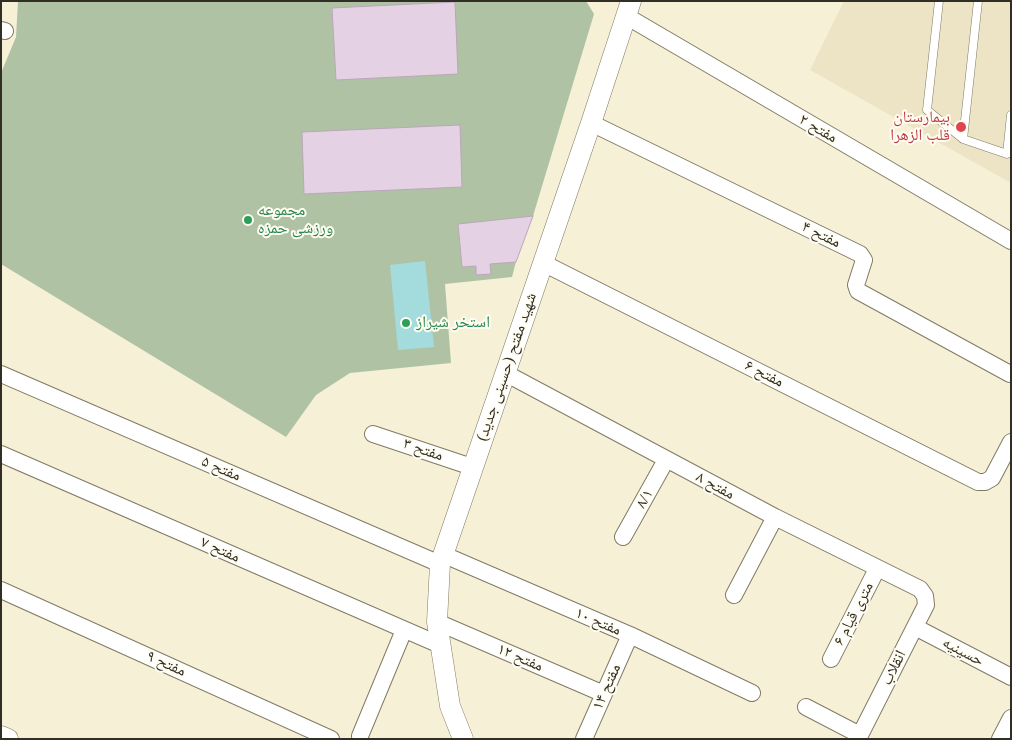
<!DOCTYPE html>
<meta charset="utf-8">
<style>
body{margin:0}
#map{position:relative;width:1012px;height:740px;overflow:hidden;background:#f6f0d6;font-family:"Times New Roman",serif}
canvas{display:block}
.frame{position:absolute;inset:0;border:2px solid #312e25;pointer-events:none}
</style>
<div id="map">
<canvas width="1012" height="740"></canvas>
<div class="frame"></div>
</div>
<script>
const g = document.querySelector('canvas').getContext('2d');
g.lineJoin = 'round';
function paint(path, color) { g.fillStyle = color; g.fill(path, 'evenodd'); }
const poly = rows => new Path2D(rows.map(r => 'M' + r).join(''));
function trace(path, color, width, dash) { g.strokeStyle = color; g.lineWidth = width; g.lineCap = dash ? 'butt' : 'round'; g.setLineDash(dash || []); g.stroke(path); }
function write(font, color, halo, rows, align = 'center') {
  g.font = font + ' "Times New Roman","Noto Naskh Arabic",serif'; g.lineWidth = 4; g.setLineDash([]); g.textBaseline = 'middle'; g.strokeStyle = halo; g.fillStyle = color; for (const [text, x, y, turn = 0] of rows) {
    g.save(); g.translate(x, y); g.rotate((+turn || 0) * Math.PI / 180); g.textAlign = isNaN(turn) ? turn : align; if (halo) g.strokeText(text, 0, 0); g.fillText(text, 0, 0); g.restore();
  }
}
paint(poly([
 [844,1,1011,1,1011,183,810,70]
]), '#ece4c4');
paint(poly([
 [18,1,586,1,594,14,533,216,518,254,512,277,445,284,451,363,350,373,316,395,286,437,1,264,1,73,16,37]
]), '#afc3a4');
paint(poly([
 [425,261,434,347,398,350,390,265]
]), '#a4dcde');
const building = poly([
 [455,2,458,74,336,80,332,8,455,2],
 [460,125,462,187,304,194,302,132,460,125],
 [533,216,516,262,490,264,491,274,476,275,476,266,462,267,458,224,533,216]
]);
paint(building, '#e5d1e4');
trace(building, '#baa7ba', 1);
const service = poly([
 [939,1,927,110,963,139],
 [978,1,963,139,1007,154,1011,115]
]);
const minor = poly([
 [626,16,1011,241],
 [1,30,5,31],
 [591,123,860,254,864,260,856,285,858,291,1010,374],
 [543,263,978,482,985,482,992,478,1011,442],
 [505,373,775,517,920,589,925,596,926,605,858,739],
 [1,374,440,564],
 [373,434,472,467],
 [1,454,440,645],
 [623,537,666,460],
 [442,554,630,635,752,693],
 [1,590,331,739],
 [734,595,775,517],
 [437,622,604,694],
 [915,627,1011,677],
 [831,659,877,569],
 [806,707,860,735],
 [360,736,404,630],
 [584,739,630,635],
 [1000,739,1011,718]
]);
const tertiary = poly([
 [1,736,8,739],
 [463,739,450,706,437,622,440,564,591,123,631,1]
]);
trace(service, '#807a64', 9);
trace(minor, '#807a64', 18);
trace(tertiary, '#807a64', 21);
trace(service, '#fff', 8);
trace(minor, '#fff', 16);
trace(tertiary, '#fff', 20);
for (const [x, y, r, color] of [
 [961,127,6,"#e0444e"],
 [248,220,5,"#2e9e5b"],
 [406,323,5,"#2e9e5b"]
]) { const dot = new Path2D(); dot.arc(x, y, r, 0, 2 * Math.PI); g.fillStyle = color; g.fill(dot); trace(dot, '#fffdf2', 2); }
write('16px', '#be3a42', '#fffdf2', [
 ["بیمارستان",950,118],
 ["قلب الزهرا",950,136]
], 'right');
write('16px', '#312e25', '#fffdf2', [
 ["مفتح ۲",818,129,30],
 ["مفتح ۴",821,235,26],
 ["شهید مفتح (حسینی جدید)",507,367,-71],
 ["مفتح ۶",764,374,27],
 ["مفتح ۳",423,450,19],
 ["مفتح ۵",221,469,23],
 ["مفتح ۸",715,486,28],
 ["۸/۱",645,499,-61],
 ["مفتح ۷",220,550,24],
 ["۶ متری قیام",854,614,-63],
 ["مفتح ۱۰",598,622,23],
 ["حسینیه",963,652,28],
 ["مفتح ۱۲",520,658,23],
 ["مفتح ۹",166,664,24],
 ["انقلاب",894,668,-63],
 ["مفتح ۱۴",607,687,-66]
]);
write('16px', '#27864d', '#fffdf2', [
 ["مجموعه",258,211],
 ["ورزشی حمزه",258,229],
 ["استخر شیراز",416,323]
], 'left');
</script>
